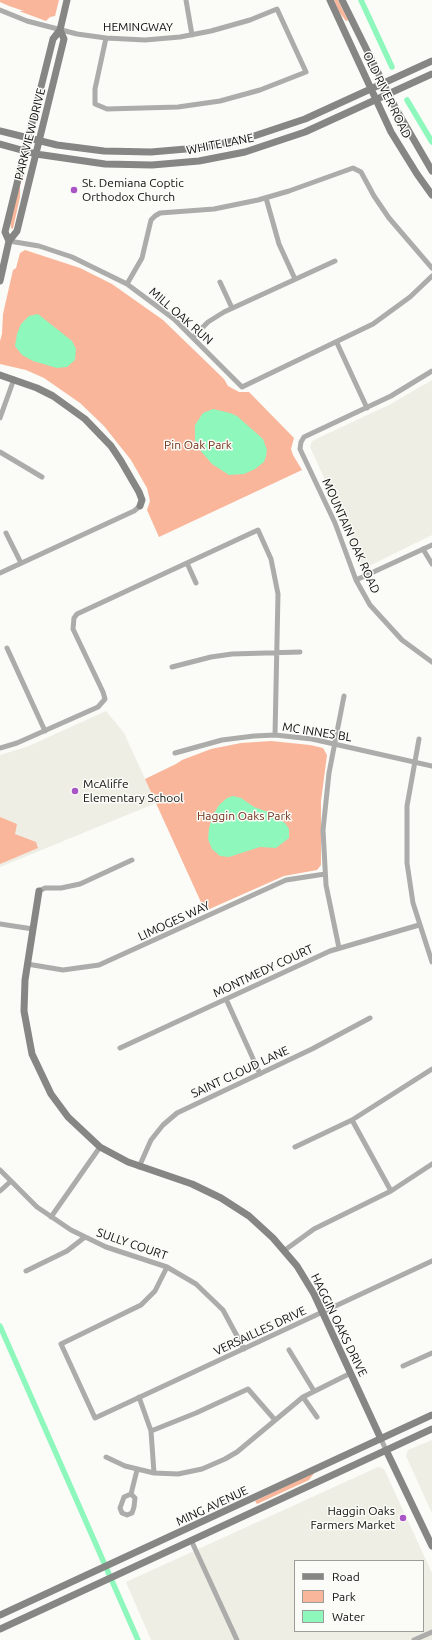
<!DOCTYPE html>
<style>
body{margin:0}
#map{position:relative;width:432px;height:1640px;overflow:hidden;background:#fbfbf7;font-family:Ubuntu,sans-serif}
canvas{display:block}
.legend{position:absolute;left:294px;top:1560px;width:130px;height:72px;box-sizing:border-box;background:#fbfbf7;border:1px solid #9c9c99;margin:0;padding:5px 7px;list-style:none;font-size:12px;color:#0e0e0d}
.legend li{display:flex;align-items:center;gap:8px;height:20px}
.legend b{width:20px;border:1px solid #9c9c99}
</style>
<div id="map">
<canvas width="432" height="1640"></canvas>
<ul class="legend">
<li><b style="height:5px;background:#868785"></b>Road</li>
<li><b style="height:11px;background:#fab69b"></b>Park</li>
<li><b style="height:11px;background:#8df7bc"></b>Water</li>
</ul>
</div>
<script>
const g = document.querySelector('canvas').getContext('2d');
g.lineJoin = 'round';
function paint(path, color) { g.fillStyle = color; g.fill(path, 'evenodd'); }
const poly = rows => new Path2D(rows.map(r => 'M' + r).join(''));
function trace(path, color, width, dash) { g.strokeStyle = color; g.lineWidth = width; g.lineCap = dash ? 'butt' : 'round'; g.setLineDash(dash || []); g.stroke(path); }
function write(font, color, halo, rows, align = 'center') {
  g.font = font + ' Ubuntu,sans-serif'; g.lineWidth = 3; g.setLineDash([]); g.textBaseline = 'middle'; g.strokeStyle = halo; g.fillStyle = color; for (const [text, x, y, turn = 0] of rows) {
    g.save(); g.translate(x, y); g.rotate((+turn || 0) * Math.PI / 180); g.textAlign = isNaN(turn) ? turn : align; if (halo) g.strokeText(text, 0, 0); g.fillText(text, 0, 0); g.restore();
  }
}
paint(poly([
 [432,380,432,535,367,567,361,564,347,528,310,447,312,441,389,405],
 [106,711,124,733,156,803,0,867,0,755,29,746],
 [432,1440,432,1513,406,1456,408,1450],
 [378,1467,384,1469,432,1573,432,1640,151,1640,126,1582],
 [295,1561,423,1561,423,1631,295,1631]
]), '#efeee4');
paint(poly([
 [0,0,59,0,55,16,50,17,46,21,19,11,24,11,9,6,0,2],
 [334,0,338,0,348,20,346,21,339,12],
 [26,160,27,160,20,186,20,197,14,224,13,229,11,228,10,222],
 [25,250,80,268,112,284,163,320,224,379,228,386,239,392,249,392,294,438,291,449,293,455,302,470,159,537,147,510,150,501,147,488,131,460,104,426,80,403,44,378,26,370,0,364,0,341,2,334,3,314,13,270,16,268,20,253],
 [271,741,310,745,323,748,327,755,321,801,321,865,317,870,284,876,205,911,145,779,176,764,182,760,211,749,241,743],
 [0,817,17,824,15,834,36,842,38,848,0,864],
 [315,1472,309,1480,257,1504,255,1501]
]), '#fab69b');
paint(poly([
 [38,314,72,341,76,349,75,360,67,367,57,368,33,361,22,355,15,346,17,334,21,324,29,316],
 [213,409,230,413,237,416,263,439,267,450,266,456,264,462,255,469,244,474,229,475,212,464,200,450,195,440,195,425,203,413],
 [233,796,241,798,254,807,268,812,285,823,289,829,289,838,276,848,260,847,229,857,220,856,212,849,208,839,209,828,213,815,219,805,227,798]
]), '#8df7bc');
trace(poly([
 [361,0,392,67],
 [407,100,432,142],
 [0,1326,138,1640]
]), '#8df7bc', 5.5);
trace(poly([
 [186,0,192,35],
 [0,10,27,21,77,34,106,38,145,40,180,37,211,31,250,20,277,9,306,72,260,90,220,101,178,107,107,109,95,104,95,89,106,38],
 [266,198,279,244,295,279],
 [9,241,39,246,72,257,127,284,174,319,242,387,373,324,410,297,432,276],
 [220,282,232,308],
 [127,284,142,258,151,220,155,216,160,213,214,209,258,200,289,191,353,168,361,172,374,196,389,218,432,268],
 [193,337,208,322,224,312,335,261],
 [337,343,367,408],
 [432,371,391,396,304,437,301,442,300,449,335,523,356,580,370,605,402,640,432,662],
 [0,418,14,379],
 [0,452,42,477],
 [6,533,21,563],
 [423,549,432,564],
 [187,563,196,583],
 [0,573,134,511,140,506],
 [356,580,432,545],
 [7,648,45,731],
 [172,667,211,657,232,654,300,652],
 [419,739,407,806,407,863,413,903,432,962],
 [0,748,17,743,98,707,105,699,103,692,73,629,74,618,77,614,258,530,271,559,278,594,275,735],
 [175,753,222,740,254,736,275,735,312,739,432,766],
 [39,891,45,888,61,888,80,884,132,860],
 [0,924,33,929],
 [339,948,326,885,323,830,329,773,344,696],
 [27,964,63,970,99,965,286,880,325,874],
 [226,999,260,1074],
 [120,1048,330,951,419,925],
 [352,1120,391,1191],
 [295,1147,352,1120,432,1069],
 [139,1167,151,1140,163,1125,177,1113,312,1049,370,1018],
 [0,1170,37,1207,71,1230,106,1247,167,1267,196,1284,223,1310,244,1349],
 [0,1191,10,1182],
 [51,1217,100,1147],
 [285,1250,314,1229,391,1191,432,1164],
 [167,1267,155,1291,141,1305,61,1344,95,1418,432,1261],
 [26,1271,67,1251,85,1237],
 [289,1350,314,1391],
 [403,1366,432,1353],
 [139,1397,151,1431,154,1473],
 [303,1397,317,1417],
 [151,1431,196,1413,248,1389,275,1420],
 [381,1439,386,1450],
 [106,1457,125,1466,154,1473,178,1474,202,1469,225,1459,237,1452,303,1397,351,1373],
 [131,1494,135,1498,134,1507,132,1513,127,1515,122,1513,120,1508,124,1497,131,1494,137,1470],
 [191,1540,237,1640],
 [414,1640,432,1632]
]), '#acadab', 5);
trace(poly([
 [330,0,391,132,417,174,432,195],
 [342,0,396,109,432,171],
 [0,131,57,145,104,151,151,152,198,148,245,139,305,119,432,61],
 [0,144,36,154,105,164,152,165,199,161,245,152,305,132,432,74],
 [9,241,5,232,25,151,53,39,60,30,67,0],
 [0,281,9,241,17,231,64,39,60,30],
 [0,375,37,388,53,396,85,419,111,446,121,461,139,492,142,500,140,506],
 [39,891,25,980,24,1011,32,1054,51,1094,68,1117,100,1147,128,1162,192,1184,221,1198,249,1216,273,1238,297,1266,314,1294,381,1439],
 [386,1450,432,1546],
 [0,1615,432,1415],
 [0,1629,432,1429]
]), '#868785', 7);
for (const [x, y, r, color] of [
 [74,190,4,"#a855c5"],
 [75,791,4,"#a855c5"],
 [403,1518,4,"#a855c5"]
]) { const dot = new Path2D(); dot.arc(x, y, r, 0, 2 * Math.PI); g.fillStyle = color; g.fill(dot); trace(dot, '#fbfbf7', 1.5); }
write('12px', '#0e0e0d', '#fbfbf7', [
 ["HEMINGWAY",138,27],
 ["OLD RIVER ROAD",387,95,64],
 ["PARKVIEW DRIVE",30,134,-76],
 ["WHITE LANE",220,144,-11],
 ["MILL OAK RUN",181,316,41],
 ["MOUNTAIN OAK ROAD",351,536,66],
 ["MC INNES BL",317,732,9],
 ["LIMOGES WAY",174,921,-25],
 ["MONTMEDY COURT",263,971,-25],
 ["SAINT CLOUD LANE",240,1072,-25],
 ["SULLY COURT",132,1244,19],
 ["HAGGIN OAKS DRIVE",339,1325,64],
 ["VERSAILLES DRIVE",260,1331,-25],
 ["MING AVENUE",212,1506,-25]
]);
write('12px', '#0e0e0d', '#fbfbf7', [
 ["St. Demiana Coptic",82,183],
 ["Orthodox Church",82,197],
 ["McAliffe",83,784],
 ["Elementary School",83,798],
 ["Haggin Oaks",395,1511,"right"],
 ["Farmers Market",395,1525,"right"]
], 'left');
write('12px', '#703318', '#fbfbf7', [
 ["Pin Oak Park",198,445],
 ["Haggin Oaks Park",244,816]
]);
</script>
